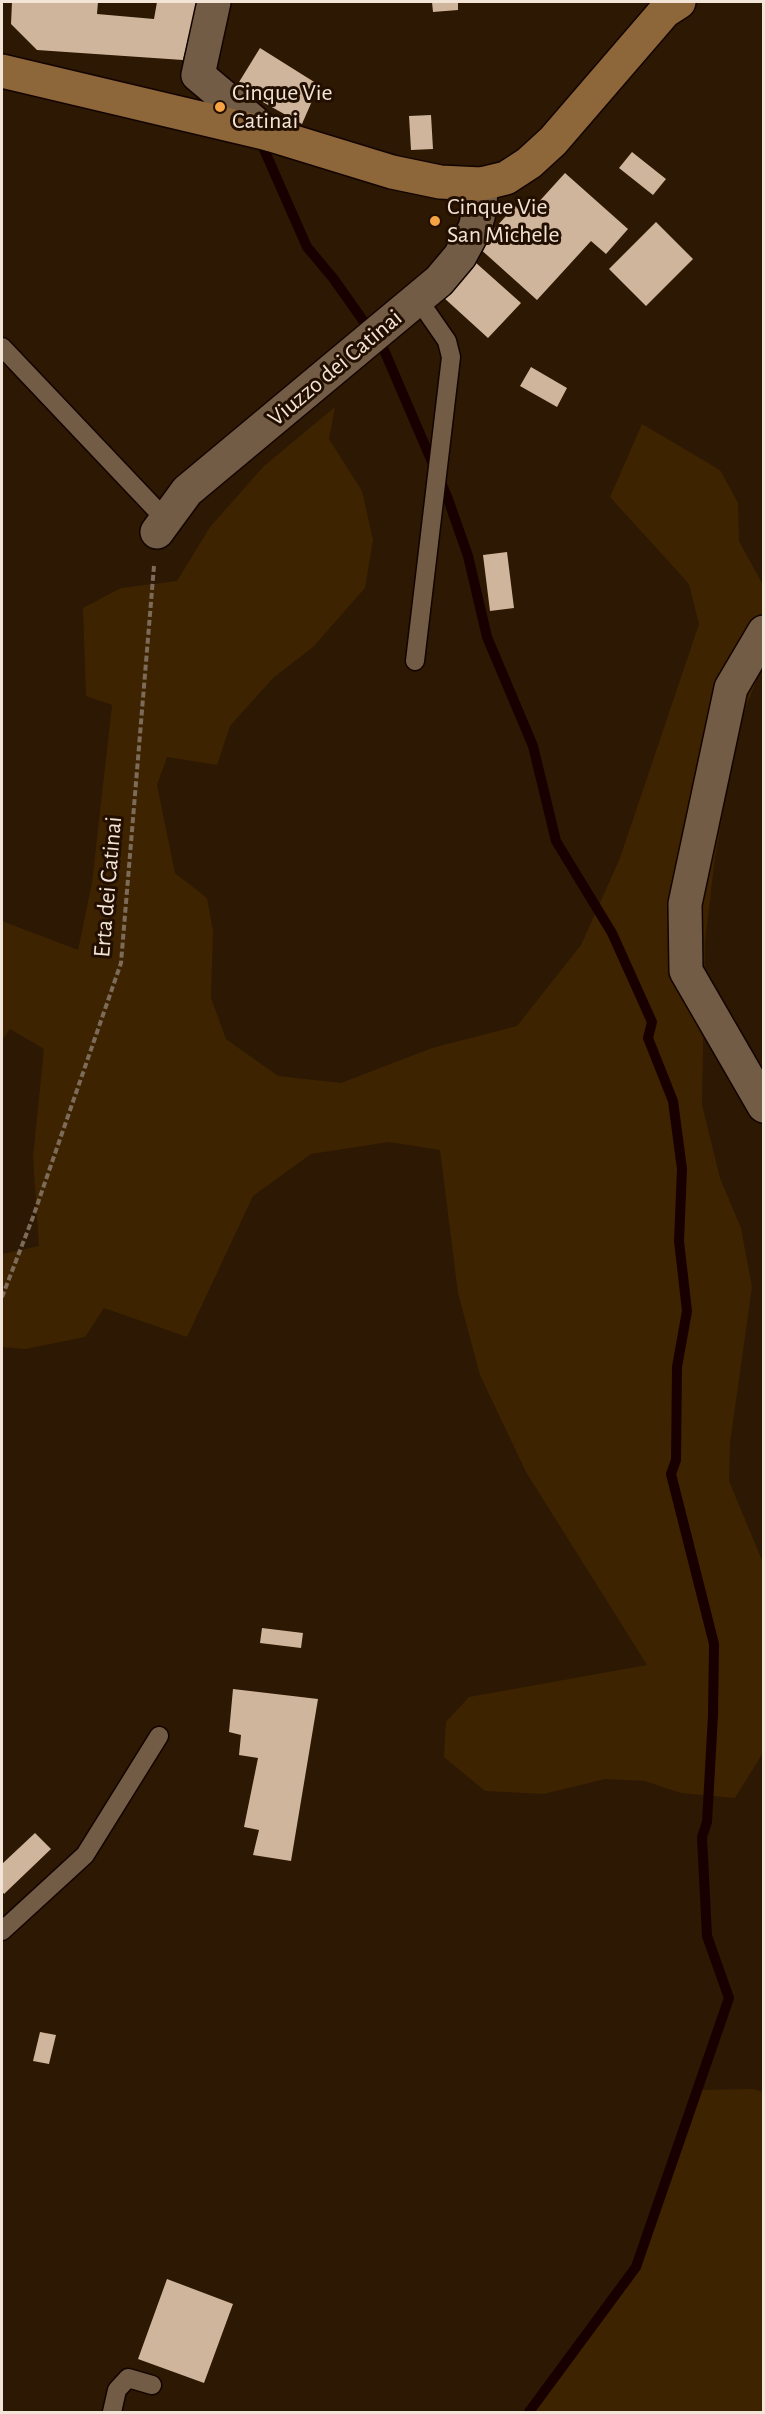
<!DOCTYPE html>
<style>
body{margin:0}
#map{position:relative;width:765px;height:2414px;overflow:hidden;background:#2c1803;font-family:"Alegreya Sans",sans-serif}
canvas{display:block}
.frame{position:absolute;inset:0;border:3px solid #f2e4d7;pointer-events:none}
</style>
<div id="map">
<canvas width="765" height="2414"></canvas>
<div class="frame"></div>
</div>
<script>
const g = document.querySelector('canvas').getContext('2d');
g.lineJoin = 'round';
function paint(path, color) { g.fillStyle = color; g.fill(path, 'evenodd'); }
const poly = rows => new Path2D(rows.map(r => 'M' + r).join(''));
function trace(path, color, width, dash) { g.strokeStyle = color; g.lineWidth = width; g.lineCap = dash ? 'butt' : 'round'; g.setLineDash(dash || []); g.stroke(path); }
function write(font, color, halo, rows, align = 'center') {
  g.font = font + ' "Alegreya Sans",sans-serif'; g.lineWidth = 6; g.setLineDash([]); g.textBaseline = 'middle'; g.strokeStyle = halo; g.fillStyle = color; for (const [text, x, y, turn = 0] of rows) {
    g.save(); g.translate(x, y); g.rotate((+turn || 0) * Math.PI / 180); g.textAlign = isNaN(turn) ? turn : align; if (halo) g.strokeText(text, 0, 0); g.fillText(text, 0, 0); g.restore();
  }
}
paint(poly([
 [335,407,329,439,362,491,373,540,365,588,313,647,273,678,230,726,217,765,167,757,157,785,175,873,207,898,213,931,211,998,226,1039,278,1076,341,1083,432,1048,517,1026,581,945,620,858,699,624,689,584,610,497,642,424,720,470,738,503,739,541,763,585,763,665,739,723,715,857,705,942,702,1105,720,1178,741,1228,752,1287,730,1443,729,1481,764,1565,763,1753,735,1798,681,1793,645,1781,605,1779,544,1794,485,1791,444,1757,446,1722,469,1697,647,1665,526,1472,480,1375,458,1293,440,1150,389,1142,311,1154,253,1196,187,1337,104,1308,85,1337,25,1349,2,1347,2,1254,39,1246,33,1157,44,1049,10,1029,2,1040,2,921,78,950,92,883,112,705,86,696,83,608,121,588,177,581,210,527,264,466],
 [753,2089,764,2092,763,2412,529,2412,636,2267,698,2090]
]), '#3e2301');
trace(poly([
 [259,138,307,247,333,278,384,350,448,499,468,556,487,637,533,746,556,841,612,933,652,1022,648,1038,673,1101,682,1169,679,1241,687,1311,677,1367,676,1460,671,1474,714,1644,713,1715,707,1822,702,1837,707,1936,729,1998,636,2267,529,2412]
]), '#190000', 10);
paint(poly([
 [12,2,98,2,97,14,154,19,157,2,197,2,183,60,37,50,11,24],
 [432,2,458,2,458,10,433,12],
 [260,48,319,85,302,124,236,87],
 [431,115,433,149,411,150,409,116],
 [632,152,666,179,653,195,619,168],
 [565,173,628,229,606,254,591,241,537,300,478,247,515,206,526,216],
 [656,222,693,259,646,306,609,269],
 [475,262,521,303,488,338,443,297],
 [531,367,567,388,557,407,520,386],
 [507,552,514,608,490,611,483,555],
 [262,1628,303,1633,301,1648,260,1643],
 [233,1689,318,1699,291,1861,253,1855,259,1830,244,1827,258,1758,239,1755,241,1735,229,1732],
 [35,1833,51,1849,4,1894,2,1891,2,1864],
 [40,2032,56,2035,49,2064,33,2061],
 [167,2279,233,2304,204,2383,138,2359]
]), '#cfb59b');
const lane = poly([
 [2,347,166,520],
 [415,661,451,357,447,341,418,299],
 [2,1931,85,1855,159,1736],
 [112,2412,117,2390,128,2378,152,2385]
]);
const street = poly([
 [214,2,198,75,268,134],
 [157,532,187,491,439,281,460,256,475,228,480,209,481,184],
 [764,632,731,688,685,904,686,971,764,1106]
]);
const secondary = poly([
 [2,71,268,134,392,172,440,182,481,184,506,178,529,163,553,141,665,11,679,2]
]);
trace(lane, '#130400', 21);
trace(street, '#130400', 36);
trace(secondary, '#130400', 36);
trace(poly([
 [2,1297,33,1217,121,963,154,566]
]), '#7c6b59', 4, [6, 3]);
trace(lane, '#735c45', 18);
trace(street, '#735c45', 33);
trace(secondary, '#8d663a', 33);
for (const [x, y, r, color] of [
 [220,107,6,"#f5a345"],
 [435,221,6,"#f5a345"]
]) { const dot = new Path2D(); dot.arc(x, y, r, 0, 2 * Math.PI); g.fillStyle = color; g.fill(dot); trace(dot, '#220f00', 2); }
write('24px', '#f2e4d7', '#220f00', [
 ["Cinque Vie",232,93],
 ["Catinai",232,121],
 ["Cinque Vie",447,207],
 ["San Michele",447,235]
], 'left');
write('24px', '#f2e4d7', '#220f00', [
 ["Viuzzo dei Catinai",335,368,-40],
 ["Erta dei Catinai",108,887,-85]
]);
</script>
